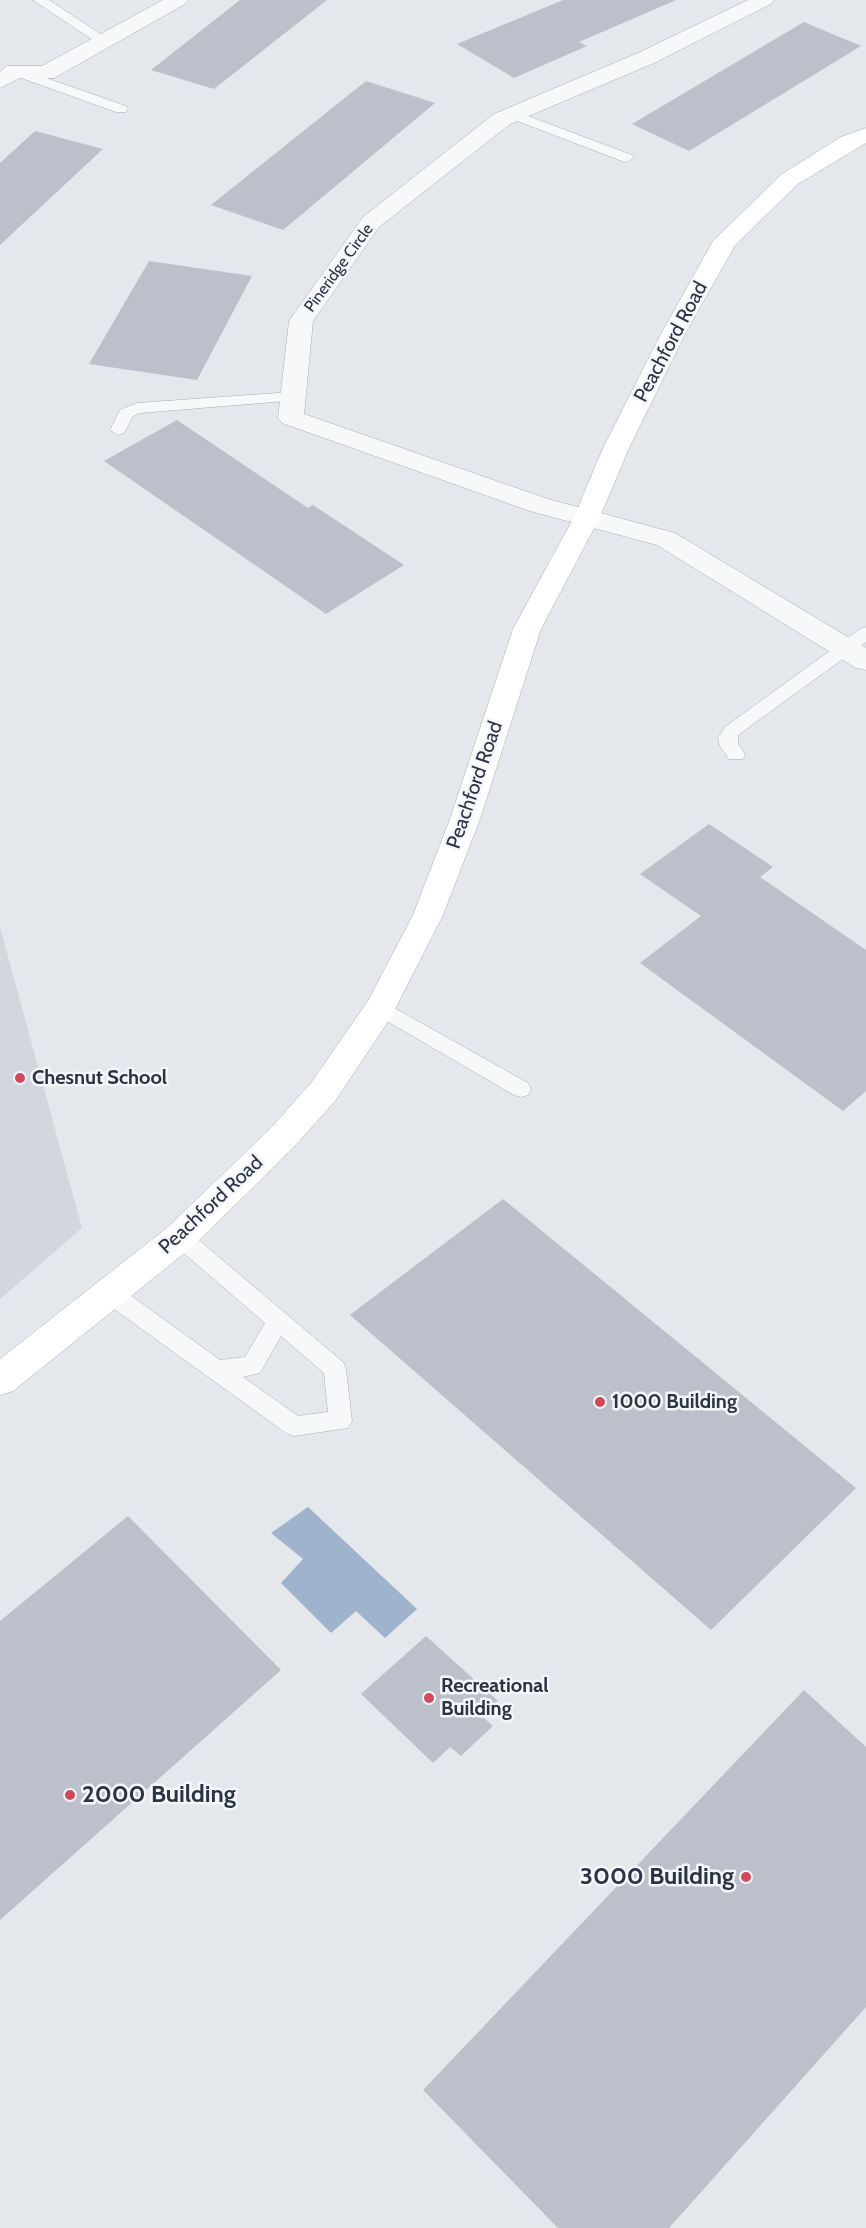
<!DOCTYPE html>
<style>
body{margin:0}
canvas{display:block;background:#e4e7ec}
</style>
<canvas width="866" height="2228"></canvas>
<script>
const g = document.querySelector('canvas').getContext('2d');
g.lineJoin = 'round';
function paint(path, color) { g.fillStyle = color; g.fill(path, 'evenodd'); }
const poly = rows => new Path2D(rows.map(r => 'M' + r).join(''));
function trace(path, color, width, dash) { g.strokeStyle = color; g.lineWidth = width; g.lineCap = dash ? 'butt' : 'round'; g.setLineDash(dash || []); g.stroke(path); }
function write(font, color, halo, rows, align = 'center') {
  g.font = font + ' Cabin,sans-serif'; g.lineWidth = 5; g.setLineDash([]); g.textBaseline = 'middle'; g.strokeStyle = halo; g.fillStyle = color; for (const [text, x, y, turn = 0] of rows) {
    g.save(); g.translate(x, y); g.rotate((+turn || 0) * Math.PI / 180); g.textAlign = isNaN(turn) ? turn : align; if (halo) g.strokeText(text, 0, 0); g.fillText(text, 0, 0); g.restore();
  }
}
paint(poly([
 [0,927,82,1228,0,1299]
]), '#d2d6de');
paint(poly([
 [308,1507,417,1609,385,1638,356,1611,331,1633,281,1583,303,1559,271,1533]
]), '#9fb4cc');
paint(poly([
 [240,0,327,0,214,89,151,70],
 [563,0,676,0,579,42,587,46,514,78,457,44],
 [804,22,861,46,689,151,632,124],
 [366,81,435,103,283,230,211,205],
 [35,131,103,149,0,245,0,163],
 [149,261,252,276,197,380,89,364],
 [177,420,308,508,313,505,404,565,326,614,104,461],
 [709,824,773,867,760,877,866,950,866,1091,843,1111,640,963,701,916,640,874],
 [503,1199,856,1488,711,1630,350,1315],
 [128,1516,281,1670,0,1920,0,1621],
 [426,1636,498,1701,483,1717,493,1726,461,1756,450,1747,433,1763,361,1694],
 [804,1690,866,1747,866,2007,669,2228,558,2228,423,2090]
]), '#bbc0ca');
const lane = poly([
 [33,0,49,0,111,41,104,45,99,44,33,0],
 [15,67,126,106,128,109,126,112,116,112,10,74,8,71,15,67],
 [512,110,632,155,634,158,627,162,622,161,507,117,507,111,512,110],
 [292,392,298,394,300,397,298,400,140,413,133,416,124,433,118,435,110,430,120,410,137,403,292,392],
 [866,627,866,642,738,735,738,744,745,754,743,759,729,759,720,746,718,738,725,727,860,629,866,627],
 [380,1000,528,1083,531,1089,528,1095,521,1097,514,1095,373,1013,370,1008,373,1003,380,1000],
 [180,1228,188,1231,343,1362,346,1369,352,1421,348,1428,294,1436,286,1433,103,1301,100,1294,103,1287,111,1285,119,1287,220,1360,245,1357,265,1323,172,1243,169,1237,172,1231,180,1228],
 [281,1336,324,1373,328,1412,298,1416,243,1377,260,1373,281,1336]
]);
const street = poly([
 [163,0,188,0,185,4,54,78,20,78,0,88,0,72,7,66,42,66,163,0],
 [748,0,774,0,771,4,654,63,510,124,379,227,313,321,304,414,548,499,675,533,866,648,866,670,856,668,657,545,530,511,282,423,278,418,289,321,363,217,494,114,638,53,748,0]
]);
const secondary = poly([
 [866,128,866,143,798,184,735,245,685,334,629,448,600,517,541,629,480,819,443,915,391,1017,335,1101,293,1148,192,1247,13,1391,0,1395,0,1359,168,1227,269,1130,311,1083,368,1001,413,915,450,819,513,629,574,517,603,448,661,334,713,241,782,174,841,137,866,128]
]);
trace(lane, '#a9aeb7', 1);
trace(street, '#a9aeb7', 1);
trace(secondary, '#a9aeb7', 1);
paint(lane, '#f7f8fa');
paint(street, '#f7f8fa');
paint(secondary, '#fff');
for (const [x, y, r, color] of [
 [20,1078,6,"#d1495b"],
 [600,1402,6,"#d1495b"],
 [429,1698,6,"#d1495b"],
 [70,1795,6,"#d1495b"],
 [746,1877,6,"#d1495b"]
]) { const dot = new Path2D(); dot.arc(x, y, r, 0, 2 * Math.PI); g.fillStyle = color; g.fill(dot); trace(dot, '#f4f6f9', 2); }
write('16px', '#2b3445', '#f4f6f9', [
 ["Pineridge Circle",339,268,-54]
]);
write('20px', '#2b3445', '#f4f6f9', [
 ["Peachford Road",671,342,-62],
 ["Peachford Road",475,785,-71],
 ["Peachford Road",211,1205,-43]
]);
write('bold 20px', '#2b3445', '#f4f6f9', [
 ["Chesnut School",32,1078],
 ["1000 Building",612,1402],
 ["Recreational",441,1686],
 ["Building",441,1709]
], 'left');
write('bold 24px', '#2b3445', '#f4f6f9', [
 ["2000 Building",82,1795],
 ["3000 Building",734,1877,"right"]
], 'left');
</script>
